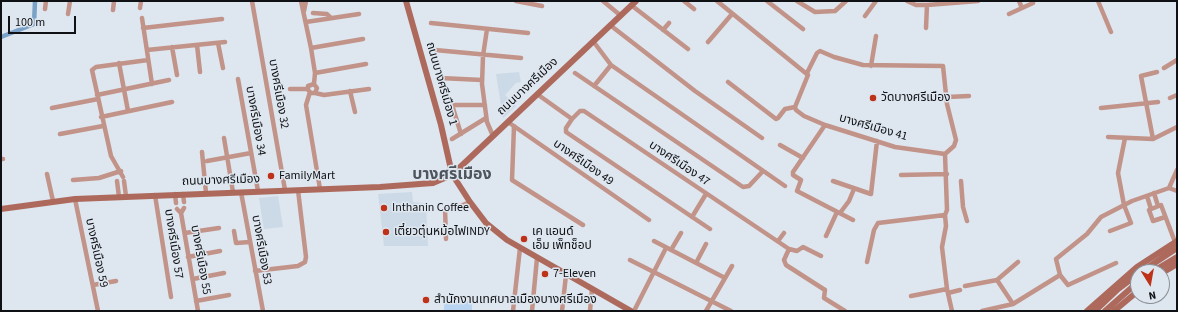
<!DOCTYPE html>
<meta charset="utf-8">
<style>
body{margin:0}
#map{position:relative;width:1178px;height:312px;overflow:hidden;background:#dee6ef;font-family:"Source Sans 3",sans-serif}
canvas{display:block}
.frame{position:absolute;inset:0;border:2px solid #0f1114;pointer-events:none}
.north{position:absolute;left:1130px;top:264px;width:40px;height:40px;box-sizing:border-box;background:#dee6ef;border:1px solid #8b9197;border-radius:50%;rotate:169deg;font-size:11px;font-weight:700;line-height:16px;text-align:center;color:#0f1114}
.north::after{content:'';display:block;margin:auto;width:14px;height:18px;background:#bd3218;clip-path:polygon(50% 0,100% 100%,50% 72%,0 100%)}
.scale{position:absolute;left:8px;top:16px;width:68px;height:18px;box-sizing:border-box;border:2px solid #0f1114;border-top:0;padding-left:5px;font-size:12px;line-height:14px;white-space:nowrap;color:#0f1114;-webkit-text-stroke:3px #dee6ef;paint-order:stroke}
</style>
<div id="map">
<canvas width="1178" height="312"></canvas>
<div class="frame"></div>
<div class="north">N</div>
<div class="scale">100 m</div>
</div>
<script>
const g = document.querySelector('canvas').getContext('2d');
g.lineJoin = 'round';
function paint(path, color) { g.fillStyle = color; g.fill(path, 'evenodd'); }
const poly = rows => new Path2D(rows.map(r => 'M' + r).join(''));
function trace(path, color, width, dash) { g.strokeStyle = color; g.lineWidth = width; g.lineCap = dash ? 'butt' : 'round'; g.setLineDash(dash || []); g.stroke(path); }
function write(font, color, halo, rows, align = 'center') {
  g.font = font + ' "Source Sans 3","Noto Sans Thai",sans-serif'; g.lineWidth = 3; g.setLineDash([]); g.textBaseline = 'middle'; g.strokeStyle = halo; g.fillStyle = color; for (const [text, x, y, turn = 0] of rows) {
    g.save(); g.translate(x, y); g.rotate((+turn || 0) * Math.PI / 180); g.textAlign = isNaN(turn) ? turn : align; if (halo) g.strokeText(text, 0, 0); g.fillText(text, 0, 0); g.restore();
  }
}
paint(poly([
 [519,72,521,82,516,83,505,95,516,106,503,118,496,74],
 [412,192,413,202,426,203,428,246,384,246,378,194],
 [278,196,283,227,264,229,259,198]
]), '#ccdae8');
paint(poly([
 [444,301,472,301,472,311,444,311]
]), '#b9d5f1');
trace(poly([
 [1,37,34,24,35,1]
]), '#7aa1c7', 4.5);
trace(poly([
 [252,1,285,190],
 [301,1,311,48,315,73,314,84,317,88,315,93,311,93,308,90,308,86,314,84],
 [516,1,542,6],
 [603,1,620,15],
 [684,1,694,9],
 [717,1,808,75,795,107],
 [767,1,803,29],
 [797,1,815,12,835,11,846,1],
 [907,1,916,5,927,5,978,1],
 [1019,1,1022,8],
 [1098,1,1111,32],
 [631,5,688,49],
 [140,8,141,1],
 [45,9,46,1],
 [113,10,114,1],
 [304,11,306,1],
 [313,13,327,14,331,18],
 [68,14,70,1],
 [1009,14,1033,3],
 [865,16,876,1],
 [142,18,152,84],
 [306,22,359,14],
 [431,23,528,33],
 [610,25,695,91,762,138],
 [143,28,222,19],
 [926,28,927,5],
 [487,29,483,56,482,84,487,122,493,136],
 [663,30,669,23],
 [593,41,611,65,785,186],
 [708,42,732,14],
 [218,43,223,68],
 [197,45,200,72],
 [172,47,177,75],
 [311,48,363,39],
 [147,50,225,42],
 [435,50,521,58],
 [119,63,128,111],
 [871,66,876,36],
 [1164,68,1177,60],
 [315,73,366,64],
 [575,73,743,187,749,186,763,171],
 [807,73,817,53,820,51,834,57,863,65,943,66,947,104,956,140,954,146,945,154],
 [440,78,482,80],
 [238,79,258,191],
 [728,82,776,119,778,118,785,109,795,107],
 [594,86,611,65],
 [290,89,308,89],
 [350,91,355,112],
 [310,92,306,105,320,189],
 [315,93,324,95,369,89],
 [537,94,572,119],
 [97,95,169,80],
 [947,97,969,96],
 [1170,98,1177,95],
 [795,107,796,110,804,116,825,125,895,147,945,154],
 [52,108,98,99],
 [1101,108,1158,102],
 [101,117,172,102],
 [508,122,649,220],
 [825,125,793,172,793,175,801,180,797,191,853,220],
 [514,126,512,180,583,225],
 [60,134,103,126],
 [461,134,452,105,485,105],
 [1108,137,1153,139,1177,127],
 [224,138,233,192],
 [452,139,486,118],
 [1153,139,1141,76,1157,72],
 [780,145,803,158],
 [202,152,206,193],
 [945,154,947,210,945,215,946,226,942,247,947,289,952,311],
 [1,159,3,159],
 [207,161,251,153],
 [47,174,53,201],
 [901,175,947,174],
 [123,177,111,156,92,70,96,67,148,60],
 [73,180,99,178,121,171],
 [117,181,119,197],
 [124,181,126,196],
 [833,181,871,194,877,141],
 [961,181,963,207,967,221],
 [1169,188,1177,170],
 [241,192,263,311],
 [1154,193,1158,206],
 [175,194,176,203],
 [183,194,184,202],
 [155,195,171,297],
 [1147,196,1151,209],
 [75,199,98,311],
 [177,209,181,213,198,311],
 [181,213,184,208],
 [840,213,849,201,854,189],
 [692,217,706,194],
 [1165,217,1153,221,1149,210,1161,205,1175,242],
 [710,229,566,132,566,128,572,119,580,111,584,111,789,249,784,260,786,265,825,290,824,298,845,311],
 [234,231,236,243,250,242],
 [1110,231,1131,223,1124,205,1118,173,1125,138],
 [185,233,219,228],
 [826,236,837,212],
 [446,239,445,208,458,207,470,202],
 [654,241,725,278],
 [778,241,784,233],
 [789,249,797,251,803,247,821,256],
 [671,250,681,233],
 [188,257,220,251],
 [630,260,731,311],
 [867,262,874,230,878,223,945,215],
 [696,263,706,244],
 [1116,263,1068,285,1060,275,1056,259,1087,234,1101,217,1132,201,1169,188,1177,191],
 [255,271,298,266,305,262,306,257,298,190],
 [193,279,224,273],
 [997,280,1013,304],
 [93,285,116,281],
 [965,286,997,280,1018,262],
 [948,293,960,290],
 [911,296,947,289],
 [196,301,229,295],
 [513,311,520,248],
 [532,311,537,258],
 [562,311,566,275],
 [590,311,592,289],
 [634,311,666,248],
 [706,311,732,266],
 [982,311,1013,304,1060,275]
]), '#c29388', 4.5);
trace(poly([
 [406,1,441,125,452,174,470,202,486,223,507,240,631,311],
 [1,209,75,199,380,187,433,183,447,177,456,171,636,1],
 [1141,272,1177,248],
 [1152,272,1177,257],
 [1162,273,1177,264],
 [1087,311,1137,267,1177,241],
 [1095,311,1118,289,1138,274],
 [1105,311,1138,282],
 [1114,311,1138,291]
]), '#ad6a5c', 6);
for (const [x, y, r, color] of [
 [873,98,4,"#bd3218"],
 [271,176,4,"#bd3218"],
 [384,208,4,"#bd3218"],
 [386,232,4,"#bd3218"],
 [524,239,4,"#bd3218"],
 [545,274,4,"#bd3218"],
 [426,300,4,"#bd3218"]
]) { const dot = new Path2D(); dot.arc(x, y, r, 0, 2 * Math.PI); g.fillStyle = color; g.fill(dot); trace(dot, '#dee6ef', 1.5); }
write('12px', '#0f1114', '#dee6ef', [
 ["ถนนบางศรีเมือง 1",441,84,74],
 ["ถนนบางศรีเมือง",528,87,-43],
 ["บางศรีเมือง 32",278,94,80],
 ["บางศรีเมือง 34",255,121,80],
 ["บางศรีเมือง 41",873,128,16],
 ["บางศรีเมือง 49",583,163,35],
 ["บางศรีเมือง 47",679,164,34],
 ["ถนนบางศรีเมือง",221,181,-2],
 ["บางศรีเมือง 57",173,244,81],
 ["บางศรีเมือง 53",261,250,80],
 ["บางศรีเมือง 59",96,253,78],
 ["บางศรีเมือง 55",200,260,80]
]);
write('12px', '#0f1114', '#dee6ef', [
 ["วัดบางศรีเมือง",881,98],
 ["FamilyMart",279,176],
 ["Inthanin Coffee",392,208],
 ["เตี๋ยวตุ๋นหม้อไฟINDY",394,232],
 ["เค แอนด์",532,232],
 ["เอ็ม เพ็ทช็อป",532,246],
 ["7-Eleven",553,274],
 ["สำนักงานเทศบาลเมืองบางศรีเมือง",434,300]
], 'left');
write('bold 16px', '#4e555c', '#dee6ef', [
 ["บางศรีเมือง",452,175]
]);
</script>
